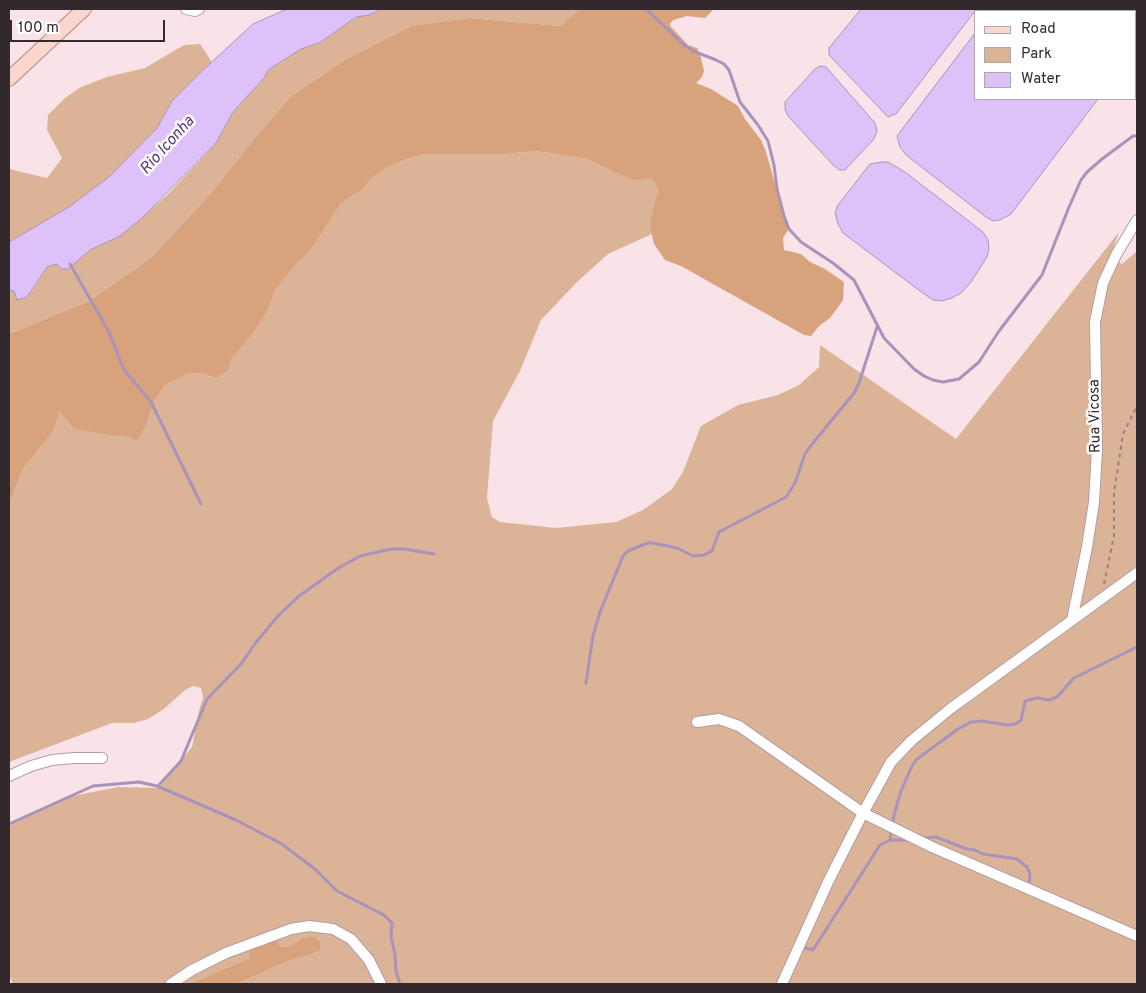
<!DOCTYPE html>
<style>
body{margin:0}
#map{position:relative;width:1146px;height:993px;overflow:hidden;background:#f9e3e8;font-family:Overpass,sans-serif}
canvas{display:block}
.frame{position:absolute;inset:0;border:10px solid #31292b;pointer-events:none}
.legend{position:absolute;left:974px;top:10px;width:162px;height:90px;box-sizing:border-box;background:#fff;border:1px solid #ada9aa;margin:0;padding:6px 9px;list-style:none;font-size:15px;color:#31292b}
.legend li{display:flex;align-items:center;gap:10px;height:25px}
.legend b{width:25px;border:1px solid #ada9aa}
.scale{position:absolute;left:10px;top:20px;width:155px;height:22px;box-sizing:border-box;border:2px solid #31292b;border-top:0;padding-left:6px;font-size:15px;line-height:18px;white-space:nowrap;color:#31292b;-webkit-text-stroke:4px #fff;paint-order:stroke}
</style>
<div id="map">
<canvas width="1146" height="993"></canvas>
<div class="frame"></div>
<ul class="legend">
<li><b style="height:6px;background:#fbd6cf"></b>Road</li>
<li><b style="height:14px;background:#dbb397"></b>Park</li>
<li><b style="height:14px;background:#dec1f8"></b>Water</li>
</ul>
<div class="scale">100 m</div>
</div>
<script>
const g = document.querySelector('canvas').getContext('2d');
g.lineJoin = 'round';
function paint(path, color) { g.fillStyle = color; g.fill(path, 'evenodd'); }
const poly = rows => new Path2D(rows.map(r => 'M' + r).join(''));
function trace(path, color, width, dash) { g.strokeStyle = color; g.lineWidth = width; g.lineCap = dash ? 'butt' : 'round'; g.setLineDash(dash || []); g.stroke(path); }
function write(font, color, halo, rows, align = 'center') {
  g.font = font + ' Overpass,sans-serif'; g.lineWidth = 5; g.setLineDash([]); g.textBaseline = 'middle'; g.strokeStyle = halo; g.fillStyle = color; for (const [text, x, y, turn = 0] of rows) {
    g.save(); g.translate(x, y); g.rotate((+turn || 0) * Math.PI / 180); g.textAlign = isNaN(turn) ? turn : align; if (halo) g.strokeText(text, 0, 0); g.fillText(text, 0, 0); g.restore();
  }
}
paint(poly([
 [382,9,579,9,561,26,469,18,411,26,346,59,291,96,254,139,212,192,151,258,89,301,9,334,9,290,32,291,47,267,57,264,68,269,90,250,120,236,143,217,168,194,216,143,233,112,264,78,268,70,301,49,321,42,356,17,369,15],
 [200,44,212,62,172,101,157,128,109,177,69,207,9,242,9,169,47,178,62,158,47,130,48,115,65,98,81,87,107,77,145,68,184,45],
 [536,151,587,159,619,173,652,177,658,190,651,216,652,234,608,254,576,283,541,320,520,371,493,421,487,498,492,517,500,522,556,528,616,522,643,510,672,489,683,472,701,426,738,405,778,395,799,385,819,367,820,345,956,439,1119,232,1110,258,1122,264,1137,251,1137,984,236,984,288,961,309,955,300,939,288,947,280,947,250,956,249,959,245,962,190,984,13,984,9,974,9,825,73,796,118,787,159,788,192,747,199,711,203,697,201,688,193,686,185,690,164,709,148,719,133,723,112,723,9,762,9,504,23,469,54,430,60,412,101,433,125,435,146,425,155,400,165,385,188,374,199,373,216,378,228,371,232,358,268,310,275,290,298,262,310,251,340,205,353,195,360,192,373,177,390,166,412,157,429,154,505,154]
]), '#dbb397');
paint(poly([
 [579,9,714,9,705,18,687,16,673,20,670,24,671,27,688,45,697,48,701,58,704,71,702,77,696,83,711,89,738,106,745,119,761,140,766,152,788,230,783,238,784,250,801,254,810,262,825,269,844,282,843,300,830,318,819,326,811,336,804,335,681,266,665,260,654,244,651,231,651,216,658,190,652,178,633,180,587,159,536,151,505,154,429,154,412,157,390,166,373,177,360,192,353,195,340,205,310,251,298,262,275,290,268,310,251,335,232,358,228,371,216,378,199,373,188,374,165,385,155,400,146,425,136,441,125,435,116,436,75,429,60,412,54,430,23,469,9,504,9,334,89,301,151,258,212,192,254,139,291,96,346,59,411,26,469,18,561,26],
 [265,935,278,942,280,947,288,947,300,939,314,937,320,942,320,950,309,955,288,961,236,984,190,984,249,959,251,948]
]), '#d7a27c');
const water = poly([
 [287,9,382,9,369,15,356,17,321,42,301,49,268,70,264,78,233,112,216,143,143,217,120,236,90,250,68,269,61,269,57,264,47,267,27,297,17,300,14,291,9,290,9,242,69,207,109,177,157,128,172,101,201,72,253,24,287,9],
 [861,9,978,9,975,11,896,114,888,117,829,55,829,48,861,9],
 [994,9,1137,9,1137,46,1135,49,1135,11,992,11,994,9],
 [975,33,975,99,1098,99,1011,214,1000,220,993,221,986,217,906,155,900,147,897,136,975,33],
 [820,66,826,67,875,123,877,131,874,139,845,170,839,170,833,165,788,116,785,109,785,102,815,69,820,66],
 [882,162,888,162,905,172,983,232,988,240,989,249,987,257,971,282,961,293,952,298,942,301,933,300,920,291,843,233,838,224,835,213,838,205,870,164,882,162]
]);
paint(water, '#dec1f8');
trace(water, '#aa93ba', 1);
trace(poly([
 [646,9,684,45,693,51,716,60,724,64,729,70,740,102,758,125,768,141,774,165,777,189,784,216,789,229,801,242,833,263,854,280,884,338,914,369,924,376,933,380,943,382,959,379,979,362,999,331,1042,275,1069,207,1081,180,1087,172,1102,159,1133,136,1137,136],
 [70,264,109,332,124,370,151,402,201,504],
 [586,683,593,636,600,612,623,556,628,551,647,543,653,543,677,548,693,556,704,555,712,551,719,532,786,497,795,483,805,454,809,448,854,393,859,383,877,327],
 [158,786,181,761,207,699,241,664,257,641,278,616,299,596,337,569,360,556,391,549,405,549,434,554],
 [9,824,93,786,139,782,157,786,236,820,282,844,316,870,337,891,384,915,392,923,391,937,395,954,396,971,400,984],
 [923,838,936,837,967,849,975,850,983,854,1017,859,1027,867,1030,874,1029,884],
 [890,840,894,815,901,791,912,766,917,759,958,729,971,722,982,721,1007,725,1015,724,1021,720,1025,701,1037,698,1049,700,1057,697,1074,678,1137,647],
 [801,947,813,950,880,845,890,840,910,840]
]), '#aa93ba', 3);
const minor = poly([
 [186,9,195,11,199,9],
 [1072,620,1087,547,1094,502,1097,449,1095,322,1103,283,1116,255,1137,220],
 [697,722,719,719,739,726,863,813,932,847,1137,936],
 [9,776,31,766,52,760,74,758,102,758],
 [171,984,192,970,226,953,291,929,309,926,333,929,351,939,369,960,381,984],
 [782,984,828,882,863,813,891,762,911,741,950,709,1137,573]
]);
const major = poly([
 [9,79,84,9]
]);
trace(minor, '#b39ea3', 12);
trace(major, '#b28781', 16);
trace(poly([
 [1104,584,1114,536,1114,493,1123,434,1137,406]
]), '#928387', 2, [4, 4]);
trace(minor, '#fff', 10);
trace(major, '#fbd6cf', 14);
write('15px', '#31292b', '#fff', [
 ["Rua Vicosa",1096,416,-91]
]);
write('italic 16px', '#5b3676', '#fff', [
 ["Rio Iconha",168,146,-48]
]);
</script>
